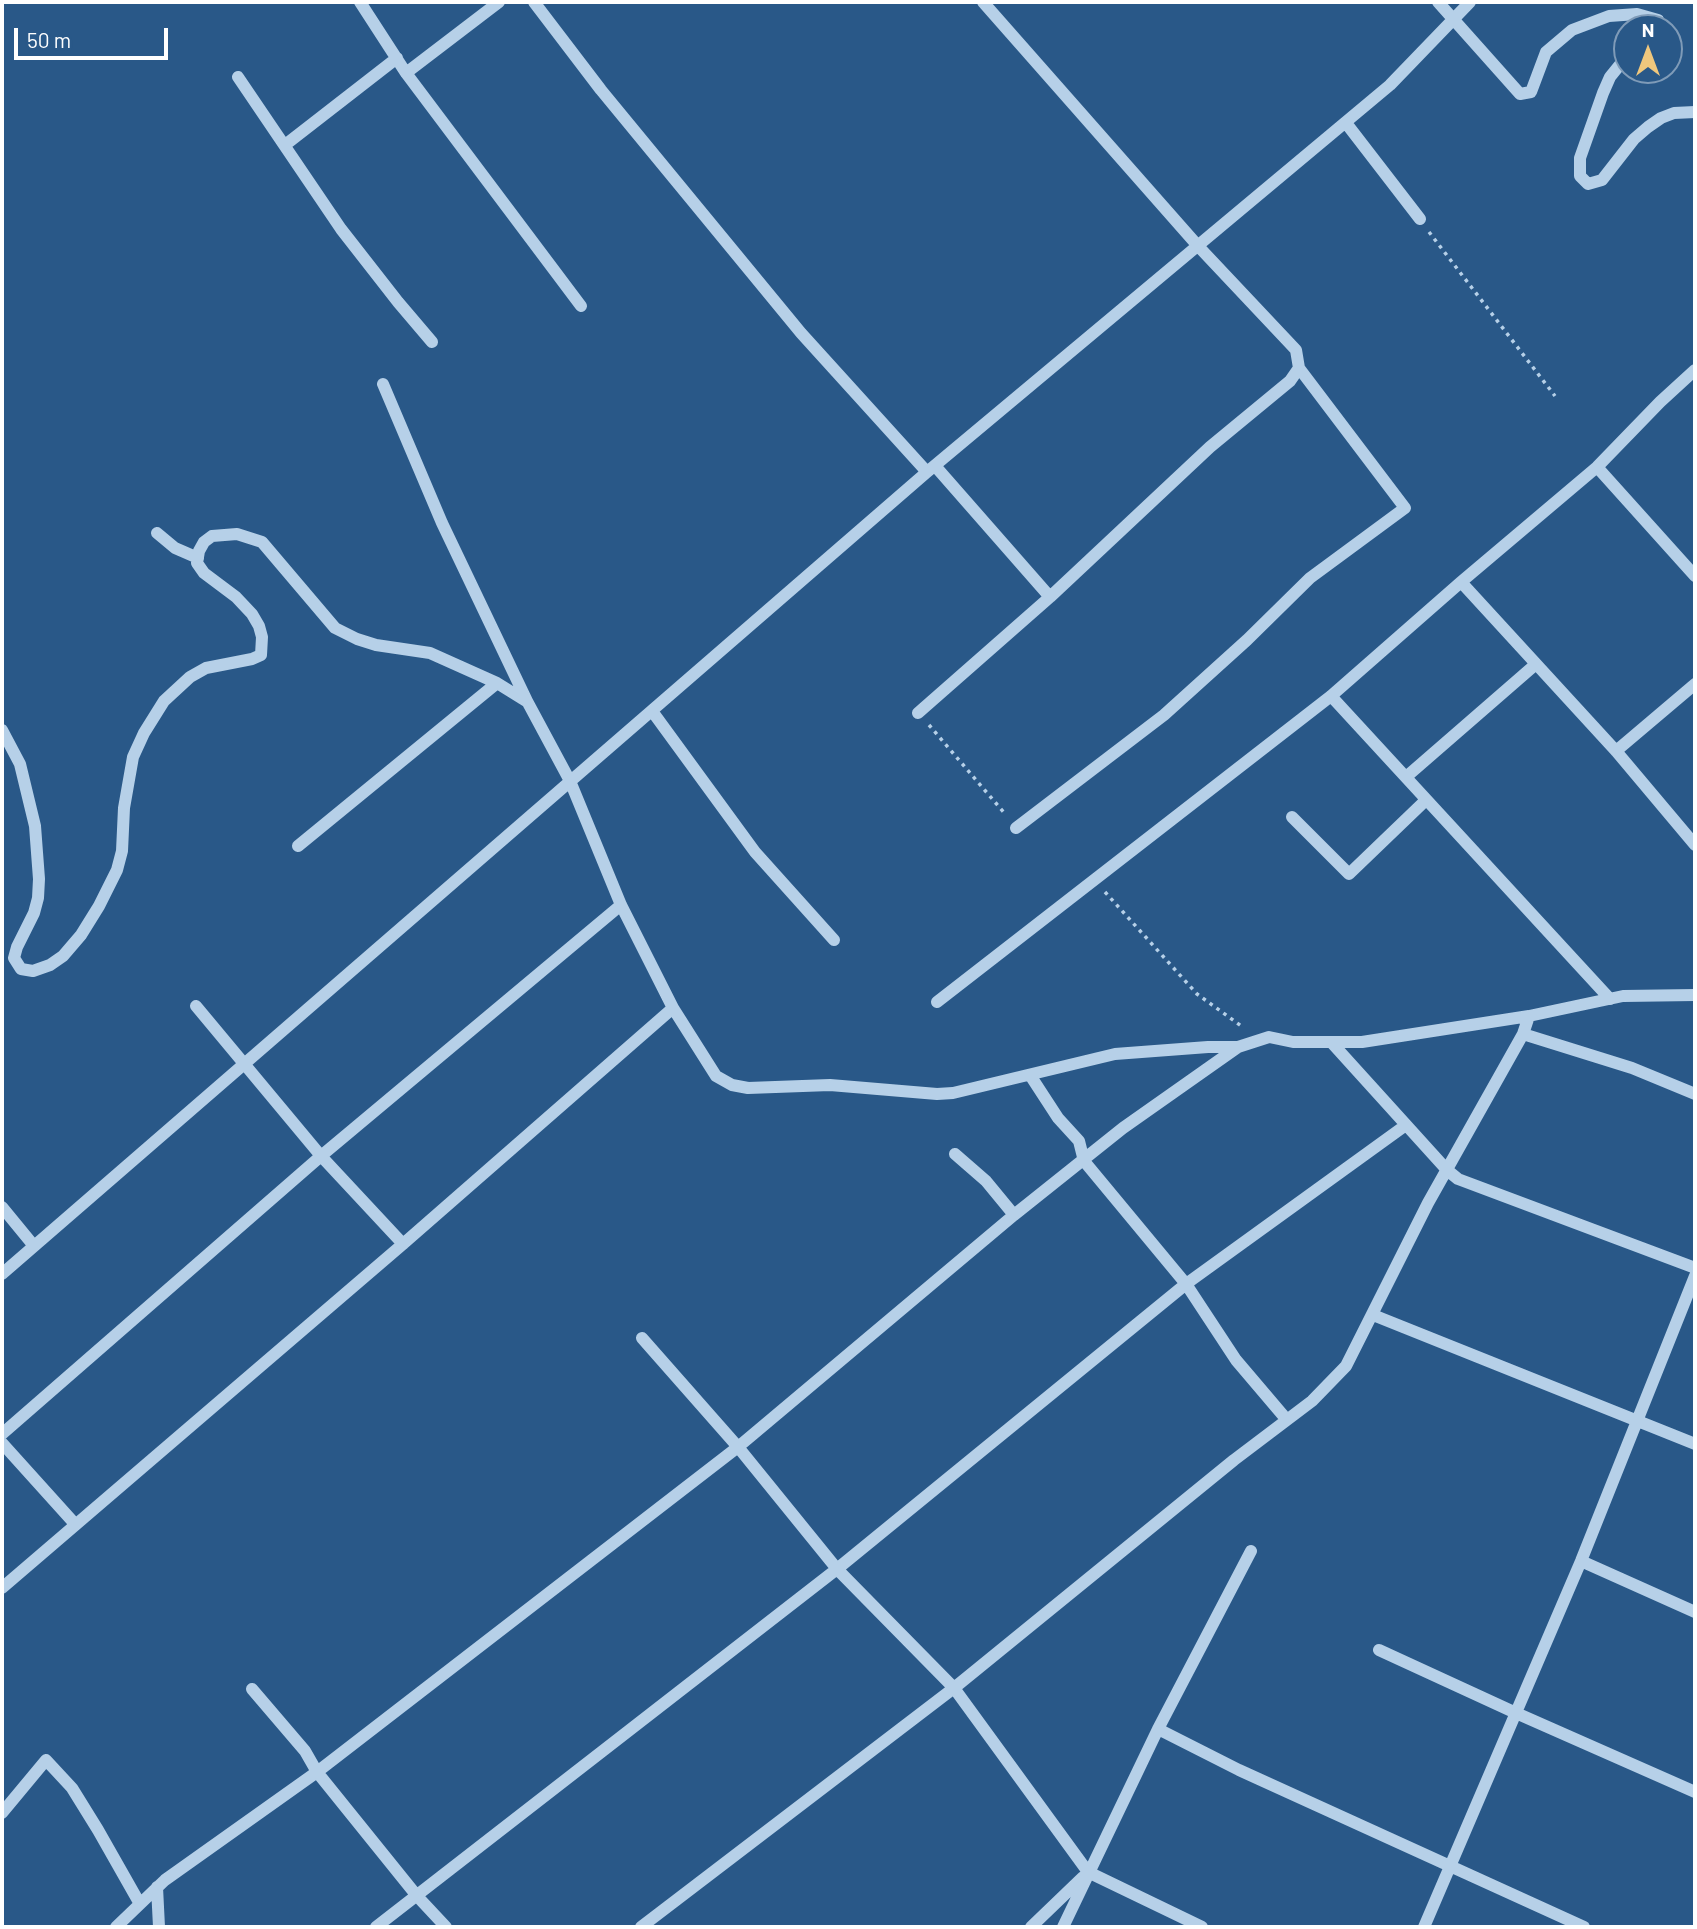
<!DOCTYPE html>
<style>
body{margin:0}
#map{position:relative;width:1697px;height:1929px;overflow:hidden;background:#295888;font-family:Barlow,sans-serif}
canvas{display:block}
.frame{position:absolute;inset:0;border:4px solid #fff;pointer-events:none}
.north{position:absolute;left:1613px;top:14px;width:70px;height:70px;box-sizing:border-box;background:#295888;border:2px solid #7f9bb8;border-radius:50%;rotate:0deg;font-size:19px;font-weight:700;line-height:28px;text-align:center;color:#fff}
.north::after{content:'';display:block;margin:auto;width:24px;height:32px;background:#efc77d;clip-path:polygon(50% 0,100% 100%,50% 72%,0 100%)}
.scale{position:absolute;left:14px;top:28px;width:154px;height:32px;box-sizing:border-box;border:4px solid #fff;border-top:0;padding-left:9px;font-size:21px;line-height:24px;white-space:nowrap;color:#fff;-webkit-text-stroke:5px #295888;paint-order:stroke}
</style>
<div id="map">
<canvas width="1697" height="1929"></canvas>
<div class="frame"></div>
<div class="north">N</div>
<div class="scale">50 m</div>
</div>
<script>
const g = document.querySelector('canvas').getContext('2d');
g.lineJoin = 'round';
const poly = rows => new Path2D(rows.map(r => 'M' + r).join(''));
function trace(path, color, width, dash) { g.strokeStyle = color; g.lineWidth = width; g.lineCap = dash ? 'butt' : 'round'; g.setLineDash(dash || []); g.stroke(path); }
trace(poly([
 [1429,232,1555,396],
 [929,725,1006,815],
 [1105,892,1197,994,1244,1028]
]), '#b6d0e8', 3.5, [3.5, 5]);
trace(poly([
 [360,2,406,73,581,306],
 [534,2,601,90,801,333,927,472],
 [983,2,1198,246,1296,350,1299,368,1405,508,1310,578,1247,640,1164,715,1016,828],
 [1438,2,1520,94,1531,92,1546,52,1572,30,1609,16,1637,14,1658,20,1659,28],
 [1627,56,1610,77,1603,93,1580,158,1580,176,1588,184,1602,180,1634,139,1648,127,1661,118,1674,113,1695,112],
 [406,73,499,2],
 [238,77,341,229,398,302,432,342],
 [1346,123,1420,219],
 [285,145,397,58],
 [383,384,442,523,527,701,570,781,621,905,673,1008,716,1076,732,1085,748,1088,830,1085,937,1094,953,1093,1115,1054,1208,1047,1238,1047,1269,1037,1293,1042,1362,1042,1529,1016,1623,996,1695,995],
 [936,467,1050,597],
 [1597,467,1695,576],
 [157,533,175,548,198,558],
 [1461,582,1616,751,1695,845],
 [1331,696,1610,999],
 [652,711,755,852,834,940],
 [918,713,1050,597,1210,447,1290,381,1299,368],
 [2,730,20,764,35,826,39,879,38,898,34,913,17,947,14,958,21,969,33,971,50,965,63,956,81,935,99,906,117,870,122,851,124,808,133,757,144,733,164,701,190,677,206,668,252,659,261,655,262,637,259,626,252,614,236,597,204,573,197,563,199,551,204,542,212,536,237,534,262,542,335,628,357,639,376,645,430,653,497,683,526,701],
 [1616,751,1695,684],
 [1406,777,1536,664],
 [1292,817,1349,874,1426,800],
 [298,846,497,683],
 [937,1002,1331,696,1461,582,1597,467,1660,402,1695,370],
 [196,1006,321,1156,403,1244],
 [1523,1034,1632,1068,1695,1094],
 [1332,1043,1447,1170,1458,1179,1695,1268],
 [1030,1075,1058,1118,1079,1141,1084,1161,1186,1284,1236,1360,1287,1420],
 [955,1154,986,1181,1014,1215],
 [2,1207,34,1246],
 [2,1274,927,472,1390,85,1470,2],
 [1373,1315,1695,1444],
 [642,1338,738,1447,837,1569,954,1688,1088,1872,1202,1927],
 [2,1434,321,1156,621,905],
 [2,1443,75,1524],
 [1581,1561,1695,1612],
 [2,1588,403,1244,673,1008],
 [1379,1650,1516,1713,1695,1792],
 [252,1689,305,1751,317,1772,417,1896,446,1927],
 [1158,1729,1239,1770,1584,1927],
 [2,1813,46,1760,72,1788,98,1830,140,1904],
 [157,1887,159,1927],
 [116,1927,165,1880,317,1772,738,1447,1014,1215,1123,1128,1238,1047],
 [376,1927,837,1569,1186,1284,1406,1125],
 [641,1927,954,1688,1234,1460,1312,1401,1346,1366,1428,1203,1523,1034,1529,1016],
 [1031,1927,1083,1877],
 [1063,1927,1158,1729,1251,1551],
 [1424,1927,1581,1561,1695,1276]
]), '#b6d0e8', 12);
</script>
